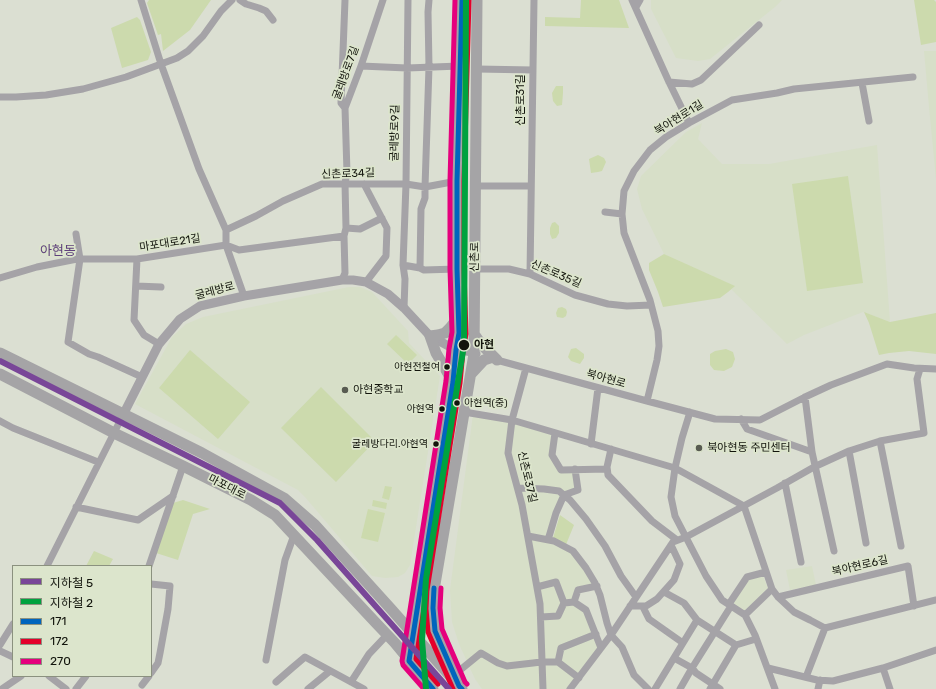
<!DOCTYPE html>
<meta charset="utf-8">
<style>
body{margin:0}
#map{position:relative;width:936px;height:689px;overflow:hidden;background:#dbdfd2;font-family:Rubik,"Noto Sans KR",sans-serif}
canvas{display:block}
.legend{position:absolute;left:12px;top:565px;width:140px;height:112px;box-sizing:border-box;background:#dce5cc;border:1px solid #8b917f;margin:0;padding:5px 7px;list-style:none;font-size:12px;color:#12140c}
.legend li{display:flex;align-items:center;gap:8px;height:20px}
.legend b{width:20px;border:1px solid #8b917f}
</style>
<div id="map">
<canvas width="936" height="689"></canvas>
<ul class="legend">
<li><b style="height:5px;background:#794698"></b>지하철 5</li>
<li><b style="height:5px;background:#00a23f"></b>지하철 2</li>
<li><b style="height:5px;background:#0065bd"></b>171</li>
<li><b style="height:5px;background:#e4002b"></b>172</li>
<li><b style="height:5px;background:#e5007d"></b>270</li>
</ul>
</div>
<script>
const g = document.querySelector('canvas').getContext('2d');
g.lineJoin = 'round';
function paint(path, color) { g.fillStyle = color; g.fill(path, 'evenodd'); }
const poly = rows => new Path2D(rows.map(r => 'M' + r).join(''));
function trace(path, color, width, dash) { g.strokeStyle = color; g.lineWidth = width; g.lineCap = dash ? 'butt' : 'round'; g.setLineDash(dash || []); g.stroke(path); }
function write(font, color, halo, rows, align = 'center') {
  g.font = font + ' Rubik,"Noto Sans KR",sans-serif'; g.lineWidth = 3.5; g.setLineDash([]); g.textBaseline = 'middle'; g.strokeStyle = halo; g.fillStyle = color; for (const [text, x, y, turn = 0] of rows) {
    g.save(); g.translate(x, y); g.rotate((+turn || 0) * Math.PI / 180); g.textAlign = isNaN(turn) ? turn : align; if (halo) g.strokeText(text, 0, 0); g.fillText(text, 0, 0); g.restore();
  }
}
paint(poly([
 [651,0,782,0,775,7,710,59,698,61,676,58,651,9],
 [924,51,936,51,936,179,929,107],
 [702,123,698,139,722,164,769,164,877,145,890,322,863,312,804,335,787,344,731,289,734,286,689,266,664,254,642,209,637,189,641,176,686,132],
 [349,287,360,287,372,292,408,331,409,343,440,376,410,565,405,573,398,577,385,578,372,576,305,497,298,490,135,404,172,337,186,324,203,317],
 [473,414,555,433,552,455,561,470,575,469,578,490,564,495,548,540,573,551,595,583,578,590,574,602,586,610,601,648,570,689,482,689,475,679,459,644,452,622,450,590],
 [812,566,816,585,790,590,786,570],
 [763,576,768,588,745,611,733,603,749,579]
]), '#d7dfc8');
paint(poly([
 [149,0,211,0,190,30,163,51,161,34,158,35,147,3],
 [581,0,619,0,629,28,545,26,545,17,580,18],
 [914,0,934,0,936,2,936,42,921,45],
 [137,17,140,20,151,52,148,60,122,68,111,28],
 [556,86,563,86,563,93,562,105,557,106,553,101,552,93],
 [598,155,604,158,606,162,602,171,598,172,591,173,589,159],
 [848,176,863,283,807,291,792,184],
 [555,222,559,226,559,233,556,238,552,239,550,234,550,228,552,223],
 [664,254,735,286,728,292,720,298,663,307,658,292,649,270,649,263],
 [562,307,566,309,567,312,566,316,563,318,557,317,556,313,558,308],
 [864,312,890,322,936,313,936,354,909,351,889,353,879,355,869,323],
 [396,335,417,355,408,364,387,344],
 [576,348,584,354,584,358,580,364,571,361,568,357,571,349],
 [726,349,733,352,735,359,732,367,724,371,714,370,710,365,710,354,715,351],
 [190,350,250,402,218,439,159,388],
 [321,387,375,441,336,482,281,428],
 [385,486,392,487,389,500,382,498],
 [183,500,210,509,193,514,178,560,156,553,173,503],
 [373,500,387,503,386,509,372,506],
 [368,509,385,513,378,542,361,538],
 [560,515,574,525,565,547,552,541],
 [94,551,113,559,109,566,86,566]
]), '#ccdaad');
trace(poly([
 [141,0,161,64,199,169,226,230,226,245,244,296],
 [240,0,246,4,259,8,266,11,273,20],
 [345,0,341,103,345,108],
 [632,0,669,82,689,123],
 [636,7,640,0],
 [361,66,407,68,460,66],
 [477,69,533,70],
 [669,82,692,84,701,80,759,25],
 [862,83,869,121],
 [0,97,16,97,46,95,83,89,126,77,161,64,177,58,188,51,203,36,221,11,232,0],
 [364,184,387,228,386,256,366,282],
 [476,186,531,186],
 [605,212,622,214],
 [346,228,360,229,382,218],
 [226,230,256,216,283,201,322,184,406,184,425,187,457,181],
 [76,234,80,259,68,342,89,354,98,357,142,377],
 [137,259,134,320,144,335,159,344],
 [403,265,420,268,421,209,425,198,425,187,429,67,428,12,429,0],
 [420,268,424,270,457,269],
 [475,269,509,269,530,274,575,295,608,304,627,306,651,305],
 [530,274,534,0],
 [0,278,37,267,77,259,137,259,226,245,239,250,344,236],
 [342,280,345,273,344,236,346,228,345,183,347,173,345,108,361,66,383,0],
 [136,286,161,287],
 [404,308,405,279,403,265,406,184,408,0],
 [456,350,477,354],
 [493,359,647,401,715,419,760,420,805,397,831,385,887,364,914,368,936,369],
 [526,368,512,420,508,453,522,505,540,604,543,689],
 [805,397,812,452,834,551],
 [647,401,657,360,659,346,658,331,650,300,624,233,622,214,624,191,634,171,650,150,666,137,689,123,732,100,777,93,794,89,913,77],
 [464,412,512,420,675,468,744,506],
 [690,412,682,438,675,468,671,497,675,516,706,576,722,600,745,615,755,635,775,689],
 [741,419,747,429,812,452],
 [0,421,13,428,98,462],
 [555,433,552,455,561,470,607,469],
 [880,441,901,546],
 [591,444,598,388],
 [611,449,607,467,608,475,652,521,677,540],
 [849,451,866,543],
 [785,483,801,562],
 [518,488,544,489,559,491,570,500,586,519,605,546,621,576,636,597],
 [744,506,772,589,778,597,794,612,810,620,825,628,936,600],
 [76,507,138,520,173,496],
 [528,536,554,541,573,551,586,568,595,583,600,595,607,623,611,635,622,647,634,675,648,689],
 [548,540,556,513,564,495,578,490,575,469],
 [47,566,124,413],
 [149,566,183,466],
 [151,584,170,586,168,609,160,653,158,663,151,673],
 [537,587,556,582,564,603,574,602,586,610,601,648],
 [664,592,684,603,697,620,736,645,756,639],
 [778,597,908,566,914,606],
 [574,602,578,590,597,586],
 [729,604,747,577,766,572],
 [630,606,646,606,657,599,674,580,680,564,671,545],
 [643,607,649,619,683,643],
 [745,615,772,589],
 [541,617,558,616,564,603],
 [0,645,13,624],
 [0,651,13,657],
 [674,658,692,668,696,673,720,689],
 [266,660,285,560,294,535],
 [558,662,579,678],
 [768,668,817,680,833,681,883,668,936,650],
 [883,668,890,689],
 [454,675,481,653,498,663,507,666,533,663,541,662,558,662,561,648,596,634],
 [49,676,66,689],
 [806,677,825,628],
 [276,682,292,668,305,657,364,689],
 [351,682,369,654,387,635],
 [142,685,149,676],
 [2,689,21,676],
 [76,689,86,676],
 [308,689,330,671],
 [570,689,611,635,673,542,686,537,777,488,814,467,849,451,880,441,924,433,917,379,920,369],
 [655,689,697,620],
 [680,689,692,668,731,606],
 [710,689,736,645],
 [818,689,820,680]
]), '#a5a3a7', 7);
trace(poly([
 [124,413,159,344,180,319,200,306,244,296,342,280,353,280,366,282,388,294,404,308,430,336,456,350]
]), '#a5a3a7', 9);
trace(poly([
 [474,334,481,344,497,360],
 [0,353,202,453,284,498,315,525,391,609,452,678],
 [0,374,116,434,183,466,251,500,275,515,376,623,395,643,433,689],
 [471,374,484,360,490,358],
 [453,382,436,353,430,336,438,335,445,333,450,328,458,318],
 [409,661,453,382,456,350,459,333,457,269,457,181,462,0],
 [462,689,459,686,435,631,433,608,435,584,474,354,477,0]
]), '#a5a4a6', 11);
trace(poly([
 [434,588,433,608,435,631,459,686,462,689],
 [433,689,409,661,453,382,456,350,459,333,457,269,457,181,462,0]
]), '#0065bd', 5);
trace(poly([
 [427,588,426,609,428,632,453,689],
 [438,684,416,659,460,383,463,351,466,334,464,269,464,181,469,0]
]), '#e4002b', 5);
trace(poly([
 [441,588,440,608,442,629,465,682,467,684],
 [424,689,403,665,402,661,446,381,449,349,452,332,450,269,450,181,455,0]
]), '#e5007d', 5);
trace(poly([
 [0,361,280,503,317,540,449,689]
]), '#794698', 6);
trace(poly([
 [426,689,422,640,426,579,464,345,466,0]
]), '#00a23f', 6);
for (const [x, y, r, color] of [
 [464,345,6,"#12140c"],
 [447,367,3.5,"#12140c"],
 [345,390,4,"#585b51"],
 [457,403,3.5,"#12140c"],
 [442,409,3.5,"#12140c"],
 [436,444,3.5,"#12140c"],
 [699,448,4,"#585b51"]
]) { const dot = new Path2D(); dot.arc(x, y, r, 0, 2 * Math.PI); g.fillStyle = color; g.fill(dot); trace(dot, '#dce5cc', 1.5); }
write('10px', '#12140c', '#dce5cc', [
 ["아현전철여",440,367],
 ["아현역(중)",464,403,"left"],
 ["아현역",434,409],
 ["굴레방다리.아현역",428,444]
], 'right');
write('11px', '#12140c', '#dce5cc', [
 ["굴레방로7길",346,73,-70],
 ["신촌로31길",521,100,-90],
 ["북아현로1길",679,118,-32],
 ["굴레방로9길",395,133,-89],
 ["신촌로34길",348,174,-2],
 ["마포대로21길",170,243,-9],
 ["신촌로",475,257,-89],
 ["신촌로35길",556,274,23],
 ["굴레방로",215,291,-15],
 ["북아현로",606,379,16],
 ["신촌로37길",527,477,77],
 ["마포대로",227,487,27],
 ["북아현로6길",860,566,-13]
]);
write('bold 11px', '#12140c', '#dce5cc', [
 ["아현",474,345]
], 'left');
write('11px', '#12140c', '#dce5cc', [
 ["아현중학교",353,390],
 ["북아현동 주민센터",707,448]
], 'left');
write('13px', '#5f417c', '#dce5cc', [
 ["아현동",58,251]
]);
</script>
